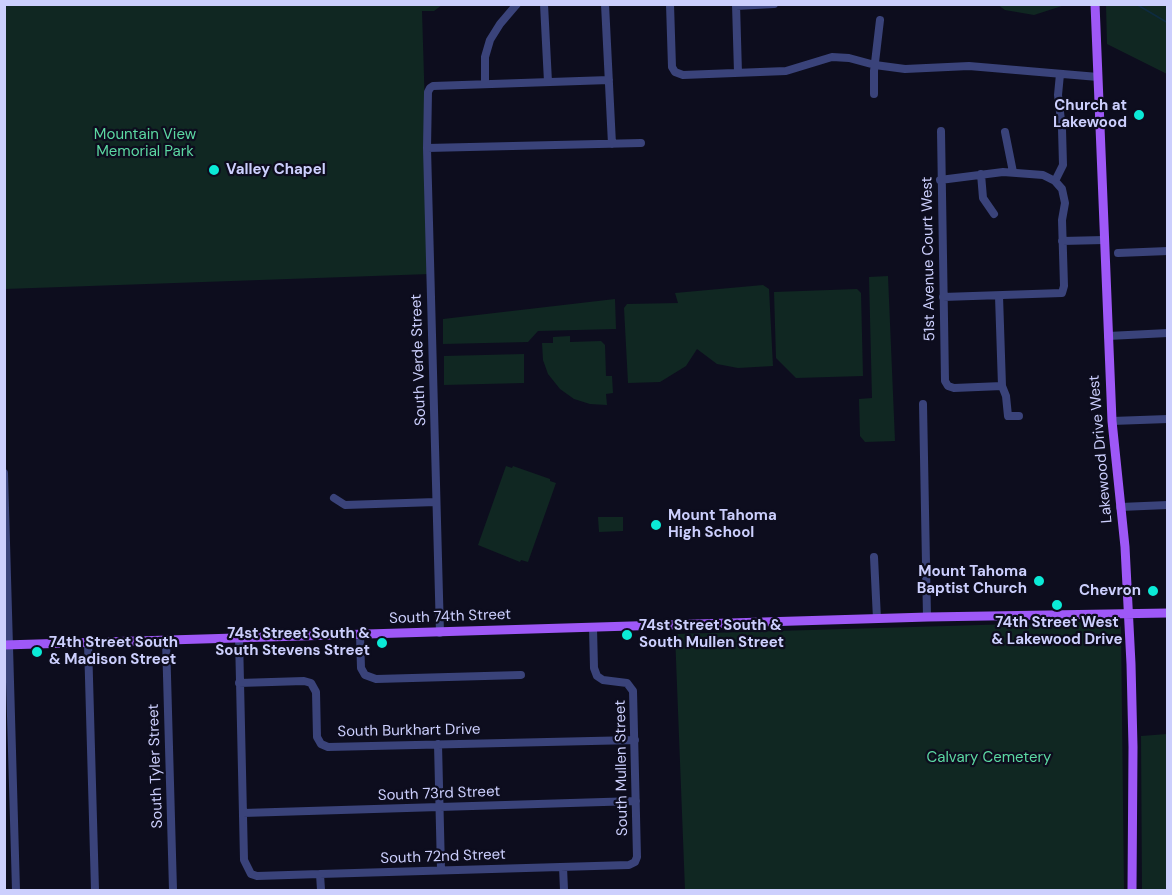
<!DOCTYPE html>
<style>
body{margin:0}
#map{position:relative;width:1172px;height:895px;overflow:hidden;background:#0d0d1e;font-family:"DM Sans",sans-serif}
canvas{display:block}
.frame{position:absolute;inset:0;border:6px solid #cccffd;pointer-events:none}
</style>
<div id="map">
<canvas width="1172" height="895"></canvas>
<div class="frame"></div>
</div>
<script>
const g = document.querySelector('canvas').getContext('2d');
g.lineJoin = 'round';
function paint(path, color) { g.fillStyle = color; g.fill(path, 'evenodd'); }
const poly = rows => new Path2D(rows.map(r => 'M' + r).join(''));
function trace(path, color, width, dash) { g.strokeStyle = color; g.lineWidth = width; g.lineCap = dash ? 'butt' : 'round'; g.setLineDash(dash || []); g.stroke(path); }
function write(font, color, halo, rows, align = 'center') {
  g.font = font + ' "DM Sans",sans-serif'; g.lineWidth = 4.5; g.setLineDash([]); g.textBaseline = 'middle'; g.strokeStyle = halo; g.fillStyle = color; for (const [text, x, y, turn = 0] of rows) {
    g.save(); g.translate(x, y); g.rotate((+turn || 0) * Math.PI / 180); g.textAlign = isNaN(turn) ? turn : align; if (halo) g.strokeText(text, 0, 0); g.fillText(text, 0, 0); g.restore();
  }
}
paint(poly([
 [4,5,442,5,434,11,422,11,430,274,5,289],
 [998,5,1065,5,1034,15,1005,10],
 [1106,5,1167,5,1167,74,1107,44],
 [888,276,895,441,865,442,860,436,859,399,872,398,869,277],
 [763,285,769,289,773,366,738,368,717,364,697,349,686,366,660,382,628,383,624,308,627,304,678,303,675,293],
 [857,289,861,293,863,376,796,378,776,358,774,292],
 [615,299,616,329,538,331,528,342,443,344,443,319],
 [570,336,570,342,601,341,605,345,606,376,612,376,613,393,606,394,607,405,590,404,574,399,560,389,548,374,543,360,542,343,553,343,553,337],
 [524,354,524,383,444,385,444,356],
 [506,466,512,468,513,466,550,479,550,481,556,483,528,562,521,560,520,562,478,545],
 [598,517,623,517,623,531,599,532],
 [1116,621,1121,627,1124,890,685,890,675,634],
 [1167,734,1167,890,1142,890,1141,736]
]), '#102722');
trace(poly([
 [1136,4,1168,23]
]), '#0e2b40', 1.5);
trace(poly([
 [544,4,548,82],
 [605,4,612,144],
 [670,4,672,67,675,72,683,75,786,71,832,57,849,58,875,65,905,69,969,66,1098,77],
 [736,4,738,73],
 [736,6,774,4],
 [485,84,485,57,490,40,500,24,517,4],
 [874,94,874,71,880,20],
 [941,131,945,381,948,386,954,388,1002,386],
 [1005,132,1013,172],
 [427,148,641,143],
 [981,174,983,198,994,214],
 [940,180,1003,172,1043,175,1055,181,1062,189,1065,203,1062,220,1064,286,1062,293,943,297],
 [1055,181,1063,165,1062,129,1058,95,1060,74],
 [1062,241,1104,240],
 [1118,253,1168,251],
 [999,296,1002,386,1006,396,1008,416,1019,416],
 [1108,336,1168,333],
 [923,404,927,617],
 [1112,421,1168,419],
 [4,473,16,890],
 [334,498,345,505,436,502],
 [1120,507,1168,505],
 [874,557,877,619],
 [440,633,427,148,428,92,430,88,433,86,609,80],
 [360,635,361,668,365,675,376,679,521,675],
 [239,637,244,860,251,874,257,876,320,874,629,865,635,862,637,857,633,691,627,683,603,680,597,676,594,668,593,628],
 [166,640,173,890],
 [88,643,95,890],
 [239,683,304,681,311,683,316,692,317,737,321,744,328,747,635,740],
 [438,744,441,870],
 [243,813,636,801],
 [563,867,564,890],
 [320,874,321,890]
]), '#3a437a', 8);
trace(poly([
 [1095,4,1112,421,1125,547,1131,664,1133,747,1132,890],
 [4,645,928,617,1168,613]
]), '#9e58f7', 9);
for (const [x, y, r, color] of [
 [1139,115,6,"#0bead7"],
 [214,170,6,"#0bead7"],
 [656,525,6,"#0bead7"],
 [1039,581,6,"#0bead7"],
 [1153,591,6,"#0bead7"],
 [1057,605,6,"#0bead7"],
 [627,635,6,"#0bead7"],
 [382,643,6,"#0bead7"],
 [37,652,6,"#0bead7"]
]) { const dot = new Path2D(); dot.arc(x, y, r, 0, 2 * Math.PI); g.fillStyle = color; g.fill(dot); trace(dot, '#0d0d1e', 2); }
write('bold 15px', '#cccffd', '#0d0d1e', [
 ["Church at",1127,106],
 ["Lakewood",1127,123],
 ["Valley Chapel",226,170,"left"],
 ["Mount Tahoma",668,516,"left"],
 ["High School",668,533,"left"],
 ["Mount Tahoma",1027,572],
 ["Baptist Church",1027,589],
 ["Chevron",1141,591],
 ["74th Street West",1057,623,"center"],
 ["& Lakewood Drive",1057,640,"center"],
 ["74st Street South &",639,626,"left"],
 ["South Mullen Street",639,643,"left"],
 ["74st Street South &",370,634],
 ["South Stevens Street",370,651],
 ["74th Street South",49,643,"left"],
 ["& Madison Street",49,660,"left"]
], 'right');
write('15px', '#5cd8a2', '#0d0d1e', [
 ["Mountain View",145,135],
 ["Memorial Park",145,152],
 ["Calvary Cemetery",989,758]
]);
write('15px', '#cccffd', '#0d0d1e', [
 ["51st Avenue Court West",929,259,-91],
 ["South Verde Street",419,360,-92],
 ["Lakewood Drive West",1101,449,-95],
 ["South 74th Street",450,617,-2],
 ["South Burkhart Drive",409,731,-1],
 ["South Tyler Street",156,766,-92],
 ["South Mullen Street",622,768,-91],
 ["South 73rd Street",439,794,-2],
 ["South 72nd Street",443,857,-2]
]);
</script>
